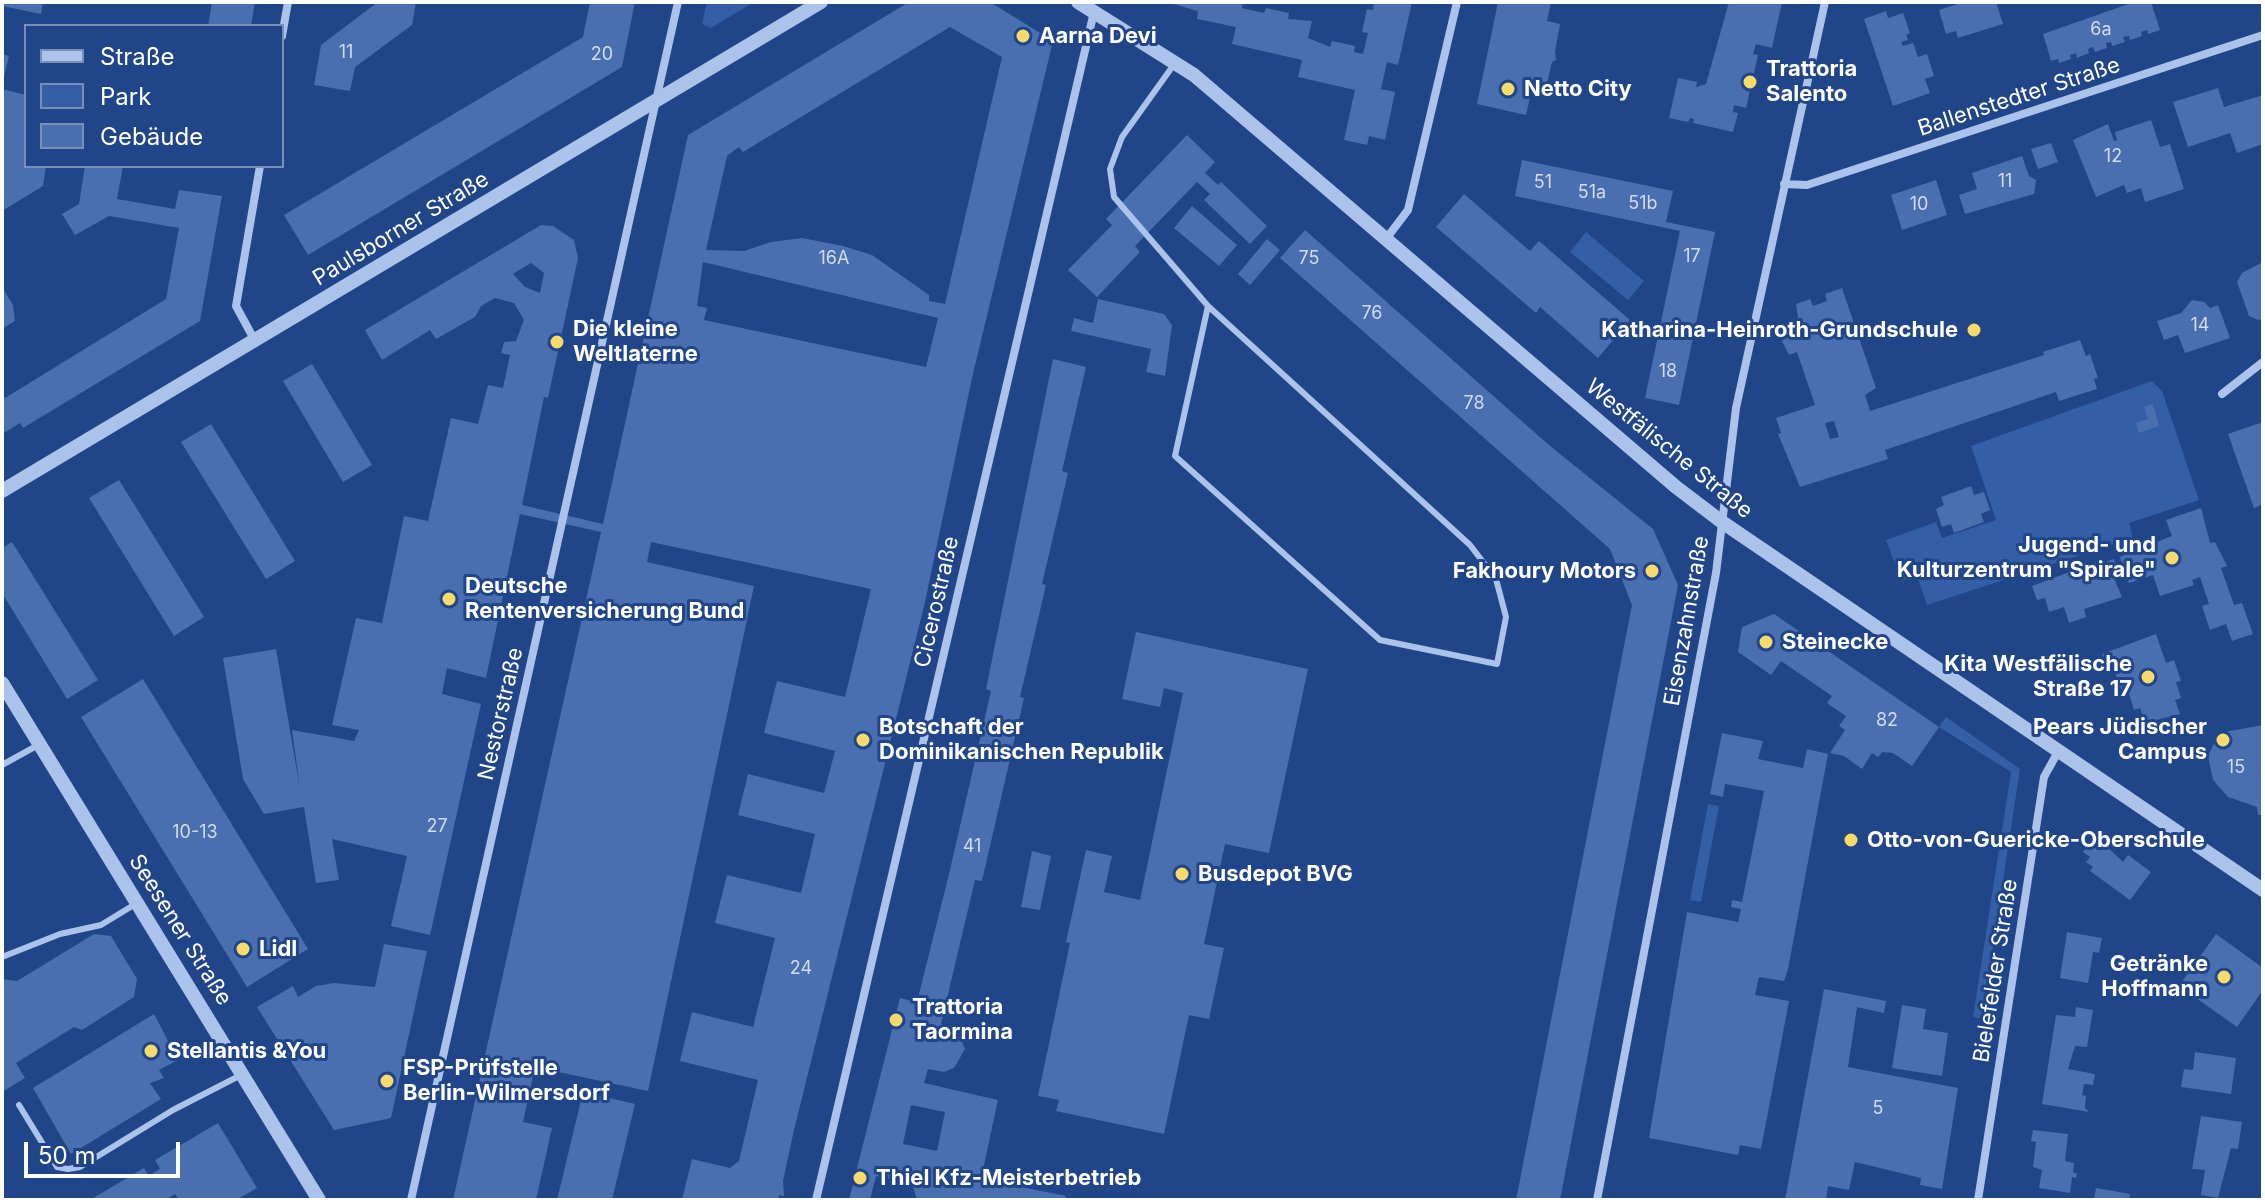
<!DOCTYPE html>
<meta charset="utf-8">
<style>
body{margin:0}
#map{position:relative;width:2265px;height:1202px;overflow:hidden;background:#204588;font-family:Inter,sans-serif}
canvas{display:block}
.frame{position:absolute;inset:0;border:4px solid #fff;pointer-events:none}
.legend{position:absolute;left:24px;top:24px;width:260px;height:144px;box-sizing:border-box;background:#204588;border:2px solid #798fb8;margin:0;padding:10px 14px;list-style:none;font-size:24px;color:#fff}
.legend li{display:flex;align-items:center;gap:16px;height:40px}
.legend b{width:40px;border:2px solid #798fb8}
.scale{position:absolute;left:24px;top:1142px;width:156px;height:36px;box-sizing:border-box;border:4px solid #fff;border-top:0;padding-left:10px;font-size:24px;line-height:28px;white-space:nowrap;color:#fff;-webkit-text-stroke:6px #204588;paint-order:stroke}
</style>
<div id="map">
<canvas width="2265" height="1202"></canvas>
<div class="frame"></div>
<ul class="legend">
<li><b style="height:10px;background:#abc2ea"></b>Straße</li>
<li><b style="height:22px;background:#345ea5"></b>Park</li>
<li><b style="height:22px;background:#496fb0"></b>Gebäude</li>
</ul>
<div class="scale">50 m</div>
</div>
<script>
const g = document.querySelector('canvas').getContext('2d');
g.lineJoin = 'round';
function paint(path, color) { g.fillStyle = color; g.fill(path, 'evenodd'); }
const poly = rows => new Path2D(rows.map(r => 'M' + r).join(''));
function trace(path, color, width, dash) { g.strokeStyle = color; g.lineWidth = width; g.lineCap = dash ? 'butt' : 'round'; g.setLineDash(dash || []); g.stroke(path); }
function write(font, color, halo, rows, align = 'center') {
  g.font = font + ' Inter,sans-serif'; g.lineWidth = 6; g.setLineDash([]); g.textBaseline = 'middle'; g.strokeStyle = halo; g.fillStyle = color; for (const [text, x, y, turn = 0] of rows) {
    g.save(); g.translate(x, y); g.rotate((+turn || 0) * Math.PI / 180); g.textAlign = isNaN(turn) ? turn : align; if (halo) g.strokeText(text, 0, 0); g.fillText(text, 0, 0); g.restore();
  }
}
paint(poly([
 [707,2,754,2,711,28,702,24],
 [1586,232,1644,281,1628,300,1570,252],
 [2152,381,2162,391,2199,500,2129,523,2133,538,1927,605,1917,576,1901,581,1886,540,1936,522,1942,538,1996,520,1971,446],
 [1946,717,2020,769,1982,1019,1973,1017,2011,772,1939,727],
 [1708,804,1719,806,1701,902,1690,900]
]), '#345ea5');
paint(poly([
 [3,2,43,2,41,14,2,6],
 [212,2,255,2,251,26,208,26],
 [378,2,416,2,412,25,355,67,350,91,314,85,321,45],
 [590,2,635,2,622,67,308,255,284,215,583,37],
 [909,2,990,2,1053,41,972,378,925,602,794,1130,783,1181,784,1196,779,1195,778,1200,682,1200,692,1159,730,1168,739,1161,758,1080,680,1061,692,1012,753,1027,775,938,715,923,727,875,801,893,815,834,738,815,748,774,824,793,835,751,764,733,777,681,845,697,871,589,651,542,647,562,754,586,648,1091,535,1067,523,1122,552,1128,536,1200,453,1200,601,532,520,514,486,678,447,668,442,694,481,704,430,935,391,926,407,856,332,839,339,880,316,883,304,807,264,814,243,779,223,658,276,649,300,789,292,730,354,741,359,730,332,725,356,618,382,623,404,516,428,521,451,418,478,424,488,385,503,388,510,355,501,353,504,342,516,341,524,320,514,303,495,298,481,306,475,317,436,339,430,330,382,360,365,330,541,225,553,226,574,240,578,258,548,398,544,397,522,505,603,524,688,135],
 [950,27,1002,57,945,304,929,301,929,295,872,255,843,246,802,238,771,242,744,251,706,250,727,156,739,147,743,152],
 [703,262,938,318,926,367,704,320,707,308,697,306],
 [531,263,544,273,540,293,525,287,513,274],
 [1166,2,1243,2,1242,8,1264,13,1266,8,1289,13,1288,19,1312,21,1308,38,1330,47,1332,41,1355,46,1354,52,1363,54,1368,33,1362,32,1367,9,1373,10,1374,2,1412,2,1398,65,1387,62,1381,89,1395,92,1385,140,1369,136,1367,145,1344,140,1355,90,1298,77,1302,60,1232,44,1236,27,1197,19,1198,11],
 [1498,2,1551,2,1547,21,1560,24,1555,51,1556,60,1552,62,1546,88,1533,85,1526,115,1477,104],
 [1729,2,1782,2,1772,48,1756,44,1753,54,1758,55,1746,108,1734,105,1733,112,1738,113,1733,132,1693,123,1694,119,1690,118,1688,122,1669,118,1678,78,1697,82,1696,87,1706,84],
 [1964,2,1996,2,2003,24,1958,38,1956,31,1946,34,1939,10],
 [2134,2,2151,2,2160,30,2148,34,2147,30,2141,32,2142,36,2130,40,2129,36,2123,37,2125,42,2112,46,2111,42,2106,43,2107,48,2095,52,2093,47,2088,49,2089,53,2077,58,2076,53,2070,55,2071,59,2059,63,2058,59,2051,61,2043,34],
 [1886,11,1888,18,1903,13,1910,33,1906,35,1908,40,1901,42,1903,46,1913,43,1918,57,1927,54,1934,76,1925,79,1930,93,1893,106,1864,19],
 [2,54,9,56,3,81,2,81],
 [2218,88,2224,107,2263,95,2263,144,2237,153,2230,133,2188,147,2173,102],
 [2,89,26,95,26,166,46,166,43,186,2,211],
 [2151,120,2160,147,2170,144,2184,189,2145,202,2141,188,2127,193,2124,185,2096,197,2073,140,2108,124,2114,141,2117,140,2115,132],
 [1187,135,1215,162,1205,173,1218,185,1221,182,1267,226,1250,244,1204,200,1210,194,1197,182,1135,246,1140,252,1097,297,1068,270,1112,225,1106,219],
 [2051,143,2058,162,2038,169,2031,149],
 [2022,156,2029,176,2036,180,2034,194,1965,214,1959,195,1977,189,1972,173],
 [1522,160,1673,191,1666,222,1715,232,1679,405,1645,398,1680,231,1515,196],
 [85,166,123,166,117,199,175,209,179,190,222,196,200,321,23,428,20,423,2,434,2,393,5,398,166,299,179,228,109,216,75,235,62,214,79,204],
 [1936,180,1947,215,1902,230,1891,195],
 [1464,194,1530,251,1539,241,1630,320,1598,358,1540,307,1536,313,1436,227],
 [1192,206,1237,245,1219,266,1174,228],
 [1305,230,1549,445,1653,529,1678,585,1560,1200,1516,1200,1632,605,1610,549,1280,258],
 [1267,239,1280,250,1250,285,1238,274],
 [2261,263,2263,319,2258,320,2249,316,2237,282,2242,273],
 [2,287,13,305,15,321,2,329],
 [1842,288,1876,388,1865,395,1870,411,2044,355,2043,352,2080,340,2086,356,2090,354,2098,378,2094,379,2097,389,2059,401,2056,392,1885,450,1888,459,1800,487,1778,434,1781,433,1776,418,1815,405,1797,352,1789,355,1782,341,1783,336,1800,331,1796,304,1810,299,1813,306,1827,301,1825,294],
 [1834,421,1839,437,1830,439,1825,423],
 [1098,299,1164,314,1172,325,1165,376,1146,372,1151,349,1071,331,1074,318,1093,323],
 [2192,300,2204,302,2210,308,2218,305,2230,338,2185,353,2178,335,2164,340,2157,321,2181,313],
 [1053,359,1086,367,1062,471,1068,473,1042,584,1046,585,1020,697,1024,698,982,881,975,880,941,1024,956,1027,965,1049,954,1068,944,1072,928,1069,924,1083,998,1100,981,1179,1066,1196,1065,1200,917,1200,912,1183,876,1176,870,1200,849,1200,900,998,917,1002,949,874,991,691,986,689],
 [911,1105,945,1112,937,1151,903,1144],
 [312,364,372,465,343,482,283,381],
 [2153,404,2159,426,2139,433,2136,423,2148,419,2144,407],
 [2263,422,2263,504,2254,508,2228,434],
 [211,424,295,561,266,579,181,442],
 [119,480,204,617,174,636,89,498],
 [1971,486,1974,495,1984,492,1990,510,1981,514,1984,522,1954,533,1951,524,1942,527,1936,509,1944,505,1941,497],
 [2201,508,2210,543,2215,542,2227,566,2221,568,2234,605,2242,603,2253,634,2232,641,2226,624,2210,630,2202,606,2209,604,2200,577,2192,580,2194,585,2160,596,2153,575,2129,583,2120,557,2172,536,2166,520],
 [12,542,98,680,67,699,2,593,2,548],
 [2114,559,2119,574,2113,576,2122,597,2084,609,2086,617,2069,623,2064,607,2049,612,2045,598,2037,600,2032,586,2099,561,2099,564],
 [1774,614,1939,727,1912,766,1893,753,1882,752,1878,757,1872,753,1862,769,1844,756,1830,753,1845,730,1839,726,1846,716,1827,703,1832,696,1781,661,1771,675,1738,652,1742,627],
 [1136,632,1308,669,1269,853,1225,844,1204,944,1224,948,1209,1019,1189,1015,1164,1134,1056,1111,1059,1100,1038,1096,1070,943,1066,942,1086,850,1112,856,1104,892,1140,900,1183,693,1164,688,1160,707,1122,699],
 [2156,634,2166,663,2174,660,2181,681,2176,682,2181,698,2175,700,2180,714,2145,723,2140,708,2134,710,2129,694,2122,696,2115,671,2108,673,2102,654],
 [143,679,308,949,247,987,81,717],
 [2263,725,2263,815,2258,815,2257,807,2228,797,2213,780,2208,756,2217,737,2224,732],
 [1722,733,1763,741,1758,759,1803,768,1807,749,1828,754,1788,969,1784,981,1759,977,1755,995,1789,1001,1761,1149,1740,1145,1738,1155,1649,1138,1687,912,1738,922,1741,909,1731,907,1732,900,1742,902,1764,791,1725,784,1723,797,1710,794],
 [2100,840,2123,862,2128,855,2151,872,2130,900,2090,871,2093,867,2086,862,2090,857,2083,852,2091,841,2096,845],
 [1032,851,1051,856,1040,910,1021,907],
 [2067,932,2102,938,2099,953,2093,952,2088,983,2060,978],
 [94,934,111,936,137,979,134,997,82,1030,74,1027,16,1063,25,1078,2,1092,2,979,17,981],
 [2216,934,2263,968,2263,990,2237,1027,2179,986],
 [384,944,427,951,391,1118,334,1130,257,1007,293,986,298,997,316,986,334,983,375,987],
 [1824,989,1886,1001,1884,1013,1857,1007,1848,1067,1958,1088,1942,1189,1920,1185,1921,1178,1855,1162,1849,1190,1828,1186,1826,1200,1785,1200],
 [1902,1005,1926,1009,1923,1029,1948,1033,1942,1076,1892,1068],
 [2076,1007,2093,1010,2087,1047,2075,1046,2068,1069,2095,1074,2093,1085,2084,1084,2082,1095,2086,1096,2085,1108,2089,1112,2042,1104,2056,1015,2075,1017],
 [154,1014,178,1060,159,1070,164,1078,150,1083,161,1099,71,1154,33,1088],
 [2195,1052,2236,1058,2231,1094,2181,1087,2184,1069,2193,1070],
 [583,1092,635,1104,612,1200,557,1200],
 [2201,1116,2242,1122,2238,1149,2231,1148,2218,1198,2201,1195,2205,1170,2192,1169],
 [218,1123,257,1188,236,1200,179,1200,175,1194,165,1200,90,1200,144,1168,149,1176,160,1169,155,1160],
 [2033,1130,2068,1134,2065,1161,2074,1163,2073,1173,2077,1173,2076,1178,2072,1177,2070,1193,2039,1188,2042,1170,2033,1167,2036,1142,2031,1141],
 [2096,1188,2130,1194,2129,1200,2094,1200]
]), '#496fb0');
trace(poly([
 [1175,63,1122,137,1110,169,1114,197,1208,306,1470,545,1496,579,1506,617,1497,664,1380,640,1175,456,1208,306],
 [2,765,40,744],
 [2,957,60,934,101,925,137,903],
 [19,1105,57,1167,68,1169,80,1167,173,1110,243,1074]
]), '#abc2ea', 6);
trace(poly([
 [282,36,288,2],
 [1784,184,1807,185,2263,35],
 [1386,239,1408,210,1457,2],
 [255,341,236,306,260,166],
 [2222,394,2263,362],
 [411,1200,678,2],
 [816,1200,1094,12],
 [1597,1200,1716,573,1736,408,1825,2],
 [1978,1200,2044,777,2059,750]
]), '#abc2ea', 8);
trace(poly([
 [1078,2,1194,75,1676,487,1722,522,2263,890],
 [2,491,821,2],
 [2,683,319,1200]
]), '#abc2ea', 14);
trace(poly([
 [2,1199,3,1200]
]), '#fff', 2);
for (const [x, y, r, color] of [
 [1023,36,8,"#f8da6b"],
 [1750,82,8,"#f8da6b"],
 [1508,89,8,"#f8da6b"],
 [1974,330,8,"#f8da6b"],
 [557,342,8,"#f8da6b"],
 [2172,558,8,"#f8da6b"],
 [1652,571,8,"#f8da6b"],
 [449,599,8,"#f8da6b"],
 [1766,642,8,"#f8da6b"],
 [2148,677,8,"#f8da6b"],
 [863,740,8,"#f8da6b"],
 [2223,740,8,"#f8da6b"],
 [1851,840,8,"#f8da6b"],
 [1182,874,8,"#f8da6b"],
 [243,949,8,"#f8da6b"],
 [2224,977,8,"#f8da6b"],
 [896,1020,8,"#f8da6b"],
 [151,1051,8,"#f8da6b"],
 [387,1081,8,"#f8da6b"],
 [860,1178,8,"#f8da6b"]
]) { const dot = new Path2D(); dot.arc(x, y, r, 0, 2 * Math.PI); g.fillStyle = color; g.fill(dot); trace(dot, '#204588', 3); }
write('18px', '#d2dbeb', null, [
 ["6a",2101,30],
 ["11",346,53],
 ["20",602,55],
 ["12",2113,157],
 ["11",2005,182],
 ["51",1543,183],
 ["51a",1592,193],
 ["51b",1643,204],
 ["10",1919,205],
 ["17",1692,257],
 ["16A",834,259],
 ["75",1309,259],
 ["76",1372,314],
 ["14",2200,326],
 ["18",1668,372],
 ["78",1474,404],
 ["82",1887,721],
 ["15",2236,768],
 ["27",437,827],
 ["10-13",195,833],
 ["41",972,847],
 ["24",801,969],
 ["5",1878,1109]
]);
write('bold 22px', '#fff', '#204588', [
 ["Aarna Devi",1039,36],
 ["Trattoria",1766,69],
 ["Salento",1766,94],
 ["Netto City",1524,89],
 ["Die kleine",573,329],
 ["Weltlaterne",573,354],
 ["Katharina-Heinroth-Grundschule",1958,330,"right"],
 ["Jugend- und",2156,545,"right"],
 ["Kulturzentrum \"Spirale\"",2156,570,"right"],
 ["Fakhoury Motors",1636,571,"right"],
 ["Deutsche",465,586],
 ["Rentenversicherung Bund",465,611],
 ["Steinecke",1782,642],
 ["Kita Westfälische",2132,664,"right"],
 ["Straße 17",2132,689,"right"],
 ["Botschaft der",879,727],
 ["Dominikanischen Republik",879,752],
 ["Pears Jüdischer",2207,727,"right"],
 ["Campus",2207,752,"right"],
 ["Otto-von-Guericke-Oberschule",1867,840],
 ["Busdepot BVG",1198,874],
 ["Lidl",259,949],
 ["Getränke",2208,964,"right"],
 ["Hoffmann",2208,989,"right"],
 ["Trattoria",912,1007],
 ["Taormina",912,1032],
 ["Stellantis &You",167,1051],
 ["FSP-Prüfstelle",403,1068],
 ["Berlin-Wilmersdorf",403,1093],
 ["Thiel Kfz-Meisterbetrieb",876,1178]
], 'left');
write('22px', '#fff', '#204588', [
 ["Ballenstedter Straße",2019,97,-18],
 ["Paulsborner Straße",401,229,-31],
 ["Westfälische Straße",1669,449,39],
 ["Cicerostraße",937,602,-77],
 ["Eisenzahnstraße",1687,621,-80],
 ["Nestorstraße",501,714,-77],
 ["Seesener Straße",180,930,58],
 ["Bielefelder Straße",1996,971,-81]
]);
</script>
